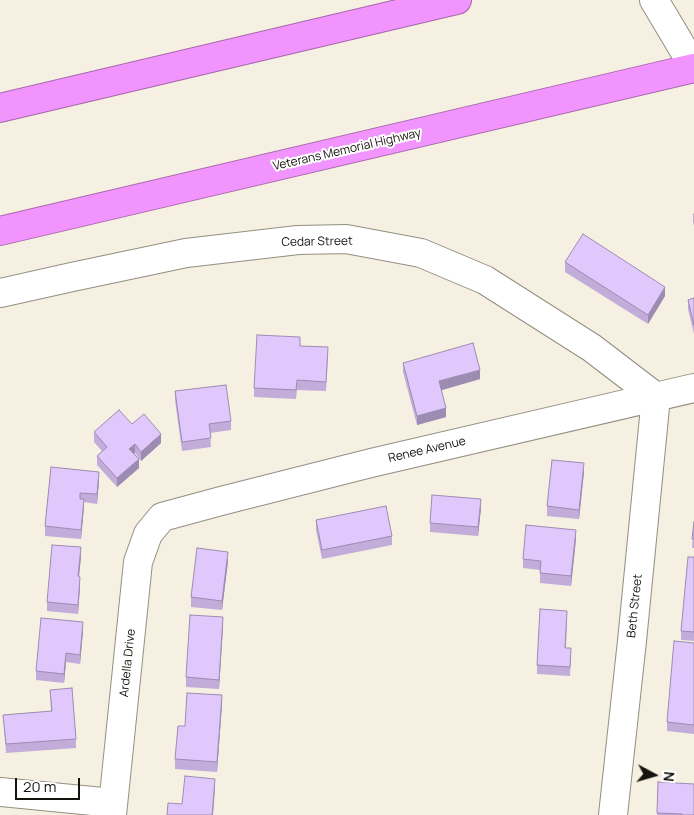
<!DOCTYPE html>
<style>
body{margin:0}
#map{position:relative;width:694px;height:815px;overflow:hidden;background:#f5f0e1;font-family:Manrope,sans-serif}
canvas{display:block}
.north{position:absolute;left:629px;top:750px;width:50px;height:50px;-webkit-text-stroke:4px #fff;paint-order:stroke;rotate:96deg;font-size:14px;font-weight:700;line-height:20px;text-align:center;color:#15130e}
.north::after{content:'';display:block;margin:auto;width:18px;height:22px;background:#15130e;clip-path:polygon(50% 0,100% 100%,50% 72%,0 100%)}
.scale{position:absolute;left:15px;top:778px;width:65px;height:22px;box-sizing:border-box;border:2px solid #15130e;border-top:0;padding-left:6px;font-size:15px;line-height:18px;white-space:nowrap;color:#15130e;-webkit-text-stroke:4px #fff;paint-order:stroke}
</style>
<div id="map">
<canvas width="694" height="815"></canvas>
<div class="north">N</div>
<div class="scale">20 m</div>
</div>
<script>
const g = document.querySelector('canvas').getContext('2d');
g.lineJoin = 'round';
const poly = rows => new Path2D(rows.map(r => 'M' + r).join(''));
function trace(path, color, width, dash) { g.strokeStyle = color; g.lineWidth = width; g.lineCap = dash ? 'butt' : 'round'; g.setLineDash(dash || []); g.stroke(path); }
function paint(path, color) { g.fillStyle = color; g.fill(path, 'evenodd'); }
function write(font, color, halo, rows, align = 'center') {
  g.font = font + ' Manrope,sans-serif'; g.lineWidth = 4; g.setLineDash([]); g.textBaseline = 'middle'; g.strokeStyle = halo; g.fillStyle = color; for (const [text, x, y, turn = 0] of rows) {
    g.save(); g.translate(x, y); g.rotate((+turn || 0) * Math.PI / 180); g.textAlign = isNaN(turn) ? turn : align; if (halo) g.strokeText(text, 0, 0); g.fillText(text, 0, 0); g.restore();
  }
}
const minor = poly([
 [654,0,694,67],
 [0,293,72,277,186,253,298,240,346,239,421,253,485,280,592,348,656,397,632,641,613,815],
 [0,792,113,803],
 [112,815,138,562,148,534,162,517,221,501,371,463,694,388]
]);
const highway = poly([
 [0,108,457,0],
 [0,231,694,68]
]);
trace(minor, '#938f82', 30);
trace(highway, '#a567aa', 30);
trace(minor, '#fff', 28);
trace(highway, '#f294fe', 28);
paint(poly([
 [694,213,694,225,693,223,693,214],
 [565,262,665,296,648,324,565,272],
 [694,298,694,334,688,309,688,300],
 [300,346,328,356,326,391,297,390,296,399,254,397,254,388],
 [403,363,480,379,441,390,446,417,417,425,403,372],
 [175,391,231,421,231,430,210,433,211,447,182,451,175,400],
 [132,424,161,443,141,461,135,453,134,454,139,468,117,487,97,465,97,456,102,451,94,442,94,432],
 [51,467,99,481,97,504,84,502,81,539,45,536,45,526],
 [584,472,579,519,547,516,547,506],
 [481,508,478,536,430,532,430,523],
 [316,520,392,536,392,545,322,559,316,530],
 [694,522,694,548,692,548],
 [576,539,571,586,540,583,540,570,523,568,523,559],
 [81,556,79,577,80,586,78,614,47,611,47,602],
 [694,557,694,641,681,640,681,631],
 [228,561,222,610,191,607,191,597],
 [567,620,566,648,571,657,570,676,537,674,537,665],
 [223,626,219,689,186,687,186,677],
 [83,631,80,664,66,662,64,683,36,680,36,671],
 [694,643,694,734,667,731,667,722],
 [50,690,76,739,76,748,6,753,3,715,51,711],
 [222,704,217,772,175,769,175,759,185,726],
 [658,782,694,815,657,815]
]), '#c1acda');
paint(poly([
 [665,287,665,296,648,324,648,315],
 [480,370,480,379,439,391,439,381],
 [446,408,446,417,417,425,417,416],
 [161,434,161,443,141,461,141,452],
 [135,444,135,453,129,458,129,449],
 [139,459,139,468,117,487,117,478],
 [584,463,584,472,579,519,579,510],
 [99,472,99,481,97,504,97,494],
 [84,499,84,508,81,539,81,530],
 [481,499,481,508,478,536,478,527],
 [576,530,576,539,571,586,571,576],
 [81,547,81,556,78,586,78,576],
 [228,552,228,561,222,610,222,601],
 [80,577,80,586,78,614,78,605],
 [223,617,223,626,219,689,219,680],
 [83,622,83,631,80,664,80,655],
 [66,653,66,662,64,683,64,674],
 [222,695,222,704,217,772,217,762],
 [215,779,215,788,213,815,212,815]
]), '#9d8cb1');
const building = poly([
 [583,234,665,287,648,315,565,262,583,234],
 [694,298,694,325,688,300,694,298],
 [257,335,300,337,300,346,328,347,326,382,297,380,296,390,254,388,257,335],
 [473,343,480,370,439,381,446,408,417,416,403,363,473,343],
 [226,385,231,421,209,424,211,438,182,442,175,391,226,385],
 [119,410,132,424,144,414,161,434,141,452,135,444,129,449,139,459,117,478,97,456,107,447,94,432,119,410],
 [552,460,584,463,579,510,547,506,552,460],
 [51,467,99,472,97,494,80,493,80,499,84,499,81,530,45,526,51,467],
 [432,495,481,499,478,527,430,523,432,495],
 [386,506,392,536,322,550,316,520,386,506],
 [694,522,694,539,692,539,694,522],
 [526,525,576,530,571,576,540,573,541,561,523,559,526,525],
 [52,545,81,547,78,576,80,577,78,605,47,602,52,545],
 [197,548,228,552,222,601,191,597,197,548],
 [688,557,694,557,694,632,681,631,688,557],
 [540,609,567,611,565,648,571,648,570,667,537,665,540,609],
 [190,615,223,617,219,680,186,677,190,615],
 [41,618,83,622,80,655,66,653,64,674,36,671,41,618],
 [674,641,694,643,694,725,667,722,674,641],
 [72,688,76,739,6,744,3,715,52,711,50,690,72,688],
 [187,693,222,695,217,762,175,759,178,726,185,726,187,693],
 [185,776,215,779,212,815,167,815,168,803,182,804,185,776],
 [658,782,694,784,694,815,682,815,682,814,657,813,658,782]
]);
paint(building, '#e0c8fd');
trace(building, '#9d8cb1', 1);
write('12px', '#15130e', '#fff', [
 ["Veterans Memorial Highway",347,150,-13],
 ["Cedar Street",317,242,-1],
 ["Renee Avenue",427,450,-13],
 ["Beth Street",635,606,-84],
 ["Ardella Drive",128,663,-84]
]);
</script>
